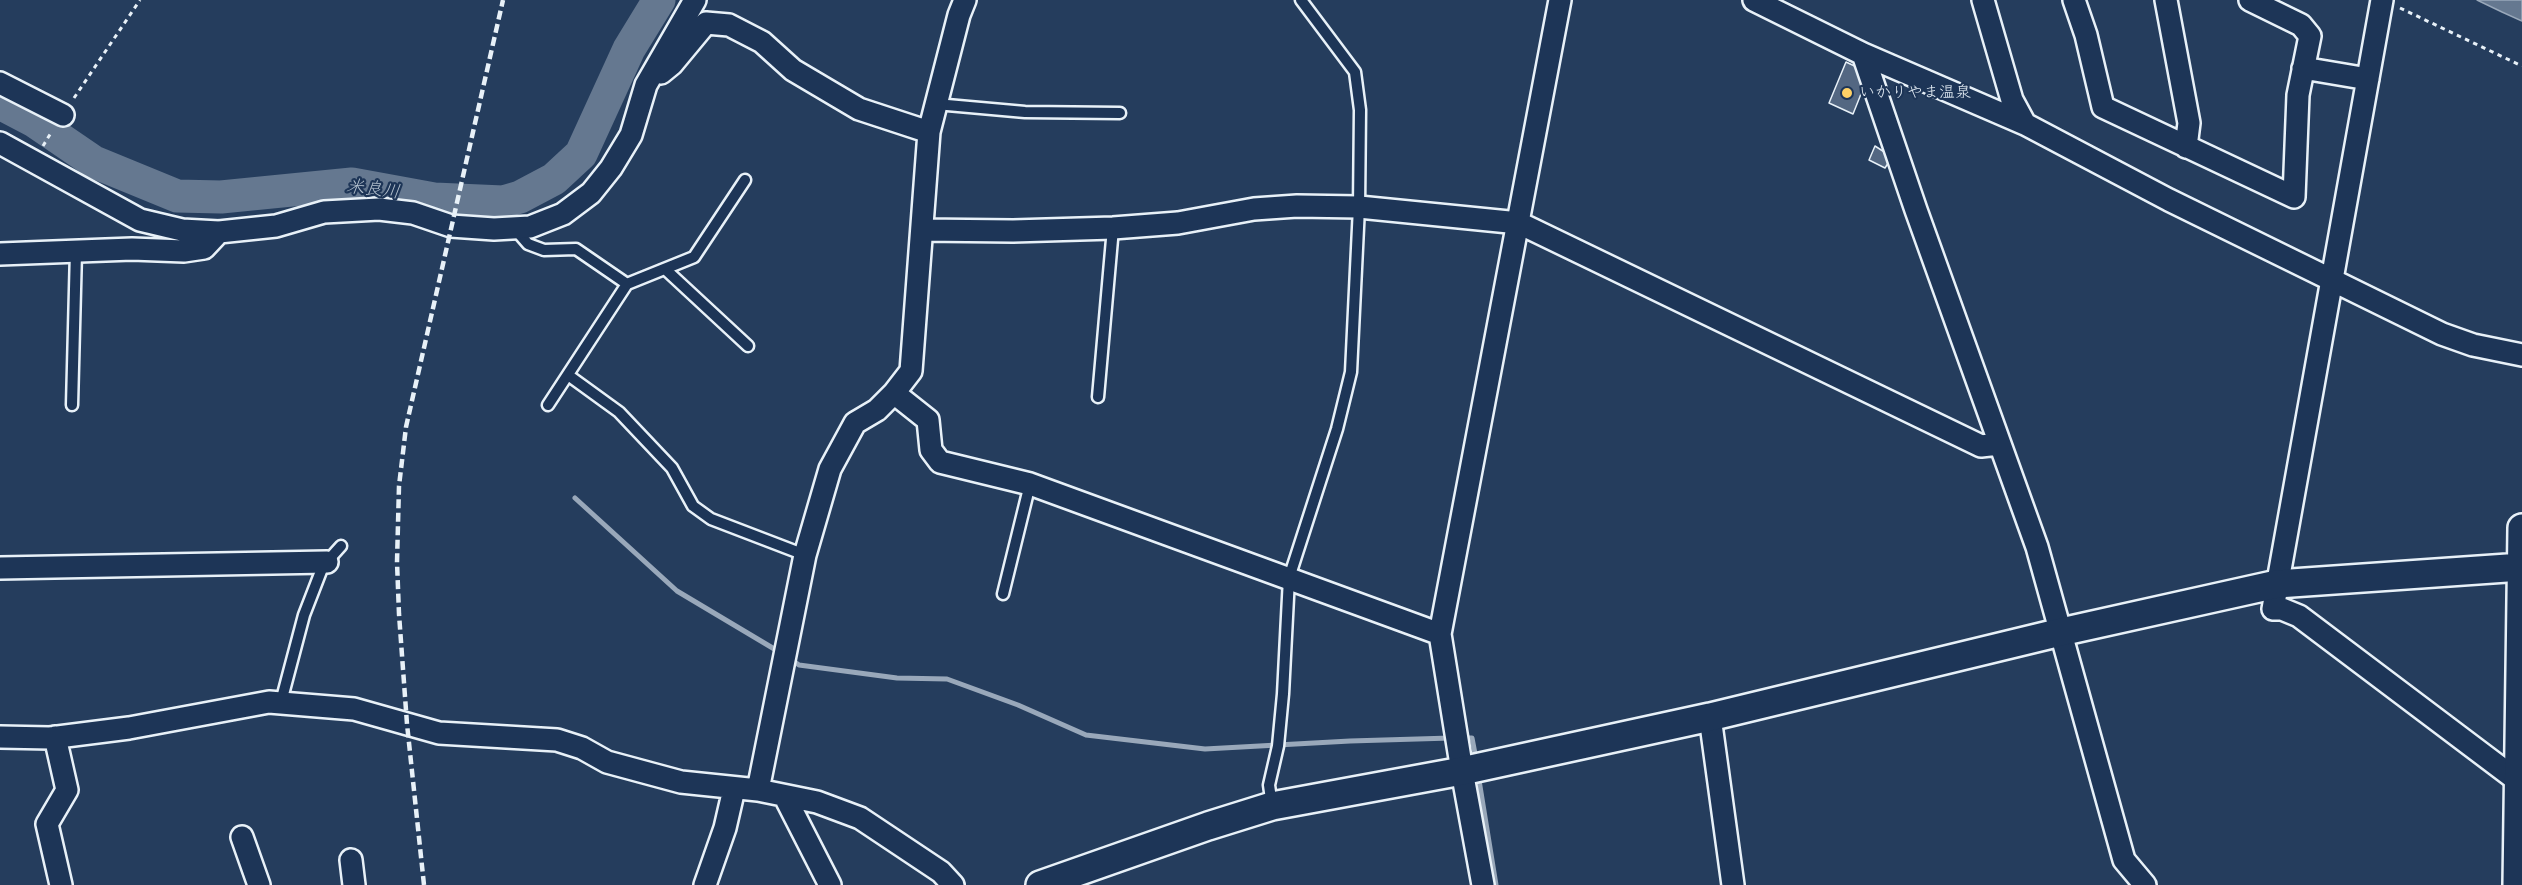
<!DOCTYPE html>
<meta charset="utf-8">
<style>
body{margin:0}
canvas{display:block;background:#253d5d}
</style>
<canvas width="2522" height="885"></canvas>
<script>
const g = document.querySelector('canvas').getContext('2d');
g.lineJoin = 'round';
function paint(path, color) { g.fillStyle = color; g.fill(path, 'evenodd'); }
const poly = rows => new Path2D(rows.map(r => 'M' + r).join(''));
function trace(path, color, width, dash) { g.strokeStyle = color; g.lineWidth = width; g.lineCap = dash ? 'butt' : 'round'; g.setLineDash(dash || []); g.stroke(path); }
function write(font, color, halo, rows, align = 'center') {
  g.font = font + ' Pangolin,"Klee One",sans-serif'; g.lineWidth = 4.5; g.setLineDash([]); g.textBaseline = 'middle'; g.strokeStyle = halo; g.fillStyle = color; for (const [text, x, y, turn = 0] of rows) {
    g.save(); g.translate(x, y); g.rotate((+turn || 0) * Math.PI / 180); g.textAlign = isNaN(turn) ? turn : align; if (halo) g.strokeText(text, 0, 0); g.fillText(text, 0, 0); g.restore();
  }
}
const water = poly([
 [2477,0,2522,0,2522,21,2502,12,2477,0]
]);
paint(water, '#657890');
trace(water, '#99a8ba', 1.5);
trace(poly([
 [575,498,677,591,781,653],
 [789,658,799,665,897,678,947,679,1018,705,1086,735,1205,749,1350,741,1451,738],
 [1461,738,1472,738,1476,759],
 [1478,774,1496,885]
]), '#99a8ba', 5);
trace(poly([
 [0,103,34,121,94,162,177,196,221,197,352,184,434,199,503,202,520,197,554,179,581,154,629,49,659,0]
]), '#657890', 33);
const building = poly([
 [1846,62,1861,69,1865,84,1853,114,1829,103,1846,62],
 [1875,146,1892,157,1885,168,1869,160,1875,146]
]);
paint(building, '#536782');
trace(building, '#e8f1f8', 1.5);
const service = poly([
 [936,104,1025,112,1120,113],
 [515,229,528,244,544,250,576,249,627,284],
 [665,269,748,346],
 [568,375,619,412,672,468,693,506,711,519,805,555],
 [1098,397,1113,228],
 [72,405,76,251],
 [548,405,627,284,694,257,745,180],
 [1003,594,1030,484],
 [281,702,304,615,323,566,341,546],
 [1272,806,1269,785,1278,746,1283,694,1289,578,1337,429,1351,372,1359,207,1360,110,1355,72,1301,0]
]);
const minor = poly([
 [1754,0,1863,54,1916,210,2037,547,2124,860,2145,885],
 [1983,0,2012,100,2025,124],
 [2074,0,2086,35,2103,107,2294,197,2298,95,2310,36,2301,25,2250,0],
 [2166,0,2189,123,2186,147],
 [2382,0,2273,609,2282,609,2299,616,2522,784],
 [1863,54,2025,124,2169,200,2442,334,2473,345,2522,355],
 [2303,68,2368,79],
 [661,73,672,64,706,23,729,25,762,42,793,70,859,109,929,132],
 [0,83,63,115],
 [0,143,140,220,182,230,219,232,276,226,324,212,379,209,413,213,451,226,494,229,530,227,563,214,591,193,611,168,631,135,646,85,695,0],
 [922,230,1013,231,1113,228,1178,223,1254,209,1297,206,1359,207,1519,223,1981,446,1999,444],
 [0,254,132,249,184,251,204,248,219,232],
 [894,393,928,420,931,450,940,462,1030,484,1440,634],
 [0,568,327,562],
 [1710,717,1733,885],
 [0,737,50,738,129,728,269,702,354,709,439,733,557,740,582,748,607,762,681,782,758,790,817,802,860,818,941,872,953,885],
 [55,737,67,790,47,824,61,885],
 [758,790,805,555,830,469,855,423,877,410,894,393,911,371,929,132,959,15,965,0],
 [785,797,830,885],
 [242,837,259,885],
 [351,860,354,885],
 [705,885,725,828,734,789],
 [1483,885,1462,771,1440,634,1560,0]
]);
const tertiary = poly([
 [1040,885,1208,826,1272,806,1462,771,1710,717,2061,632,2277,584,2522,567],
 [2517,885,2522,528]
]);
trace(service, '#e8f1f8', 15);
trace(minor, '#e8f1f8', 26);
trace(tertiary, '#e8f1f8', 32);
trace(poly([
 [2400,8,2522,66],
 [74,98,140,0],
 [43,146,52,131]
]), '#e8f1f8', 3, [4.5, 4.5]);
trace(service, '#1d3557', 10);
trace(minor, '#1d3557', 21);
trace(tertiary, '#1d3557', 27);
trace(poly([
 [424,885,407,724,399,614,397,562,399,486,406,427,503,0]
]), '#e8f1f8', 4.5, [9, 4.5]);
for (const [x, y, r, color] of [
 [1847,93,6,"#ffd166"]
]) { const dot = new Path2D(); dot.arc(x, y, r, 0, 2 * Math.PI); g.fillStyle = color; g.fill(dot); trace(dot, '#1d3557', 2); }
write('16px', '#e8f1f8', '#1d3557', [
 ["いかりやま温泉",1859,93]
], 'left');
write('italic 18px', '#b4c1ce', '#1d3557', [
 ["米良川",373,190,7]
]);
</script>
